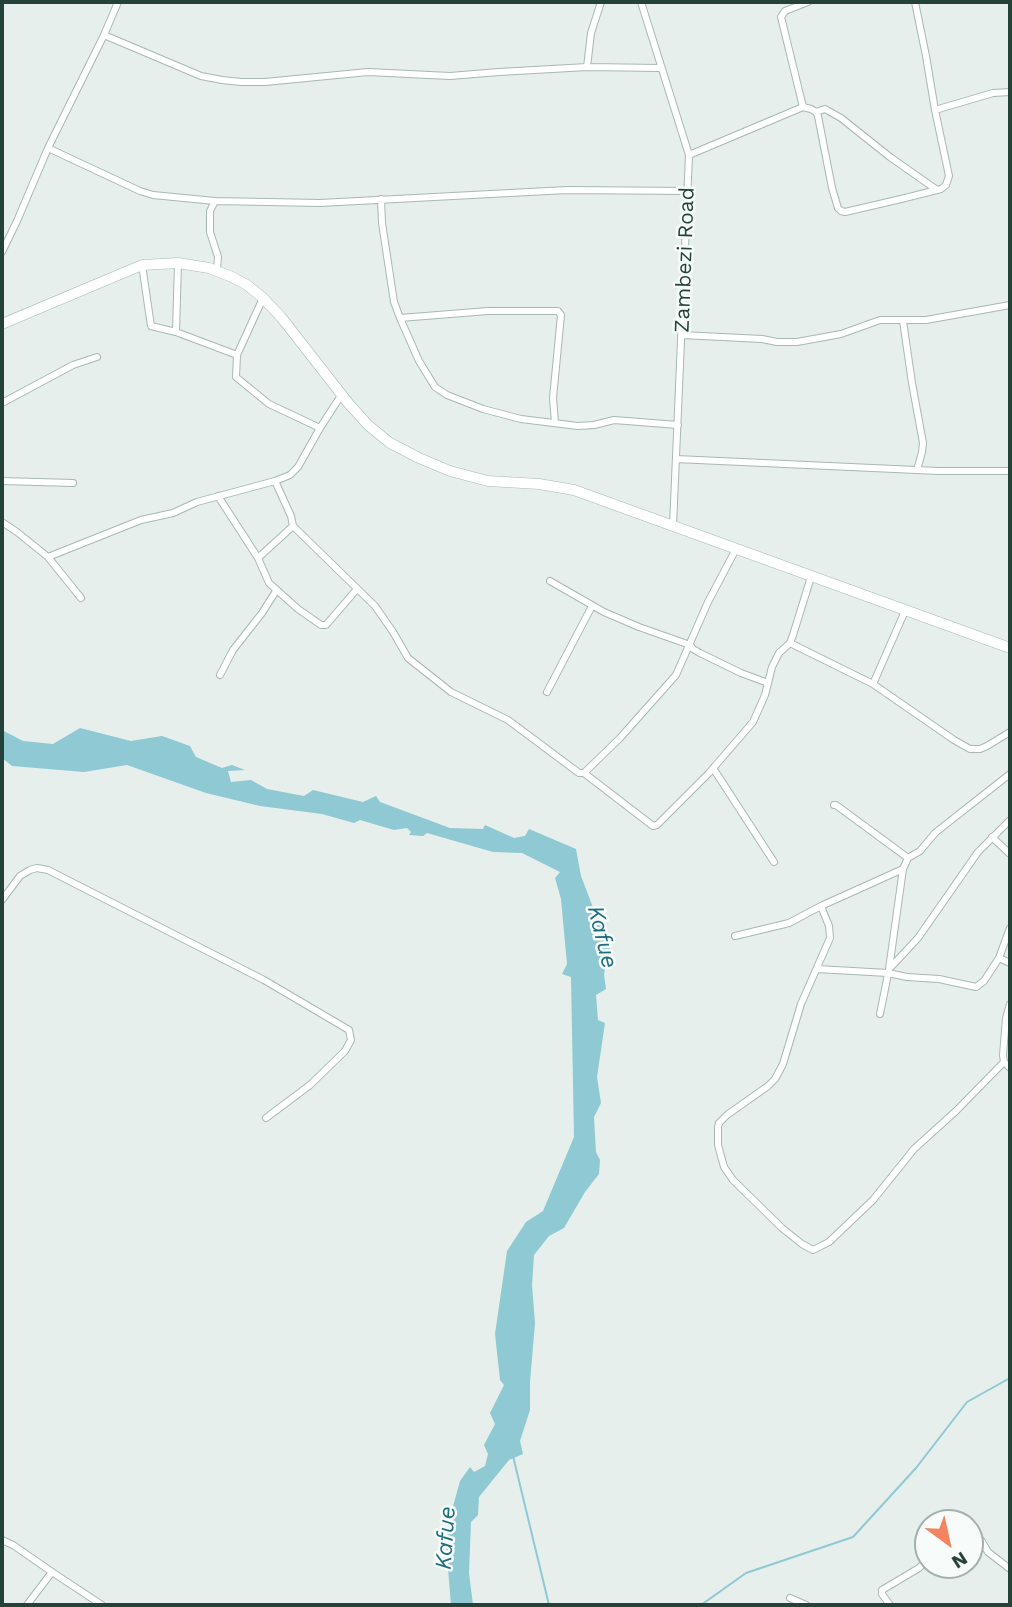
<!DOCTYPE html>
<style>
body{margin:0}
#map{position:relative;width:1012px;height:1607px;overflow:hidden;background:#e6efeb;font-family:"Work Sans",sans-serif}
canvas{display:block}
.frame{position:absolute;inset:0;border:4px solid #24423a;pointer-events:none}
.north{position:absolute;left:914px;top:1509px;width:70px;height:70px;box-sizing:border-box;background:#f7fbf9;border:2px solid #a3b1ad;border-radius:50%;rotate:147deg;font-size:19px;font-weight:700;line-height:28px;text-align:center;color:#24423a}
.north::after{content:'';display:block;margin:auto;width:24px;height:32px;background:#f4845f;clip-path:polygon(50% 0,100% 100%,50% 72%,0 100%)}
</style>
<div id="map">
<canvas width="1012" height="1607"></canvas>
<div class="frame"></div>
<div class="north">N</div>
</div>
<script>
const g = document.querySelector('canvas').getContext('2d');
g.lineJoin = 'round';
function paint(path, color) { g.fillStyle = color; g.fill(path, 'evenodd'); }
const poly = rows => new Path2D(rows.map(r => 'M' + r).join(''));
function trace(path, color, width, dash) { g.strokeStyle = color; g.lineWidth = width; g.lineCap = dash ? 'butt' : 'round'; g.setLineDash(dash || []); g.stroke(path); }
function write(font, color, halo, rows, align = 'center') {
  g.font = font + ' "Work Sans",sans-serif'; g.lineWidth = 5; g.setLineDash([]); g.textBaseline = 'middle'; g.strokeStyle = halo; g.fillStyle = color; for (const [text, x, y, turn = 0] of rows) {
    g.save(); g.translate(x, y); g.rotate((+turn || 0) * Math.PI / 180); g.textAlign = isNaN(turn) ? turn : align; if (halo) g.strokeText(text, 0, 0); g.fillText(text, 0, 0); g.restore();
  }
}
paint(poly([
 [80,728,131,741,162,736,190,746,196,757,222,768,232,765,245,770,228,771,231,782,251,780,267,789,304,796,313,790,363,802,376,796,380,802,450,828,483,829,485,825,514,838,525,836,529,829,576,849,581,876,594,910,611,942,604,974,606,989,596,995,598,1020,605,1023,597,1077,601,1103,594,1117,596,1152,600,1160,599,1174,585,1192,564,1228,549,1236,534,1255,532,1285,535,1323,530,1382,530,1410,520,1441,523,1454,509,1460,479,1497,478,1515,471,1522,469,1573,473,1605,451,1605,446,1544,452,1510,460,1481,470,1467,474,1472,485,1466,488,1454,484,1445,495,1424,490,1413,504,1385,500,1380,495,1334,507,1251,526,1222,543,1211,574,1137,571,977,562,974,567,964,561,899,555,878,560,872,522,853,493,852,427,833,423,836,409,835,411,832,407,828,394,830,360,820,354,823,322,814,260,806,206,793,127,765,84,772,12,766,2,758,2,730,23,741,53,744]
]), '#8ec9d4');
trace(poly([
 [513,1456,549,1605],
 [701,1605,746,1573,853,1537,916,1468,967,1402,1010,1378]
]), '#8ec9d4', 2);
const street = poly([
 [641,2,689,155,673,526],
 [104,35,201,76,222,80,241,82,265,82,368,72,450,76,499,72,587,67,660,68],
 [587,67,591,33,601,2],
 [803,107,781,17,785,11,808,2],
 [935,110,993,93,1010,92],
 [816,112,818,116,832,188,838,208,841,211,845,212,901,199,941,189,946,185,949,176,935,110,926,56,915,2],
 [48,148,140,191,153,195,215,201,320,203,567,190,688,191],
 [689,155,803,107,811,109,816,112,825,109,841,118,890,157,937,190],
 [381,199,382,223,394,302,400,318,419,361,435,387,447,395,483,409,521,419,578,426,594,425,614,420,678,425],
 [215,201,210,211,210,232,218,257,217,269,219,271],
 [2,252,17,221,48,148,104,35,118,2],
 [142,265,151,326,176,332,237,355],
 [263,298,237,355,236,377,269,404,320,428],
 [400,318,488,311,558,311,561,315,553,398,555,423],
 [903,321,912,383,923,443,922,452,917,470],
 [176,332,178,263],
 [682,335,762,339,777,342,797,342,841,334,880,320,926,320,1010,305],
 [2,403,73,365,97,357],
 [676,459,938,471,1010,471],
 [2,481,73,483],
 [275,481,291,516,293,526,375,606,393,632,408,658,451,692,508,720,579,773,584,773,653,826,657,825,709,773,753,722,765,695,772,667,779,653,790,643,793,635,811,577],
 [218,496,258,558,269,583,298,609,321,625,326,625,357,589],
 [2,522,17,532,48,557,81,598],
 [48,557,141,520,173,513,197,502,275,481,290,475,298,467,320,428,342,394],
 [258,558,293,526],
 [550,581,604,612,639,627,690,645,693,649,700,653,741,673,768,683],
 [790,643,873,684,954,740,970,749,980,749,987,746,1010,732],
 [220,675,233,650,262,613,276,591],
 [873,684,905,611],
 [547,692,592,606],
 [713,768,774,862],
 [584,773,620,738,676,675,708,602,736,549],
 [834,805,836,805,908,858],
 [992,837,1010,854],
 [2,900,20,876,30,870,37,868,48,870,264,980,349,1030,351,1040,345,1051,310,1085,266,1118],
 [821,906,829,926,830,938,801,1004,783,1064,775,1079,768,1086,727,1115,719,1123,718,1127,718,1145,724,1167,733,1180,782,1228,802,1244,813,1250,829,1242,873,1200,914,1149,956,1111,1004,1062],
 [735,936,789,923,821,906,903,869],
 [999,958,1010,963],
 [891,967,918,938,978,852,1010,820],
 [817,969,888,973,907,977,939,979,976,987,984,981,999,958,1010,928],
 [1010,1004,1006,1018,1003,1055,1004,1062,1010,1068],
 [880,1014,889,969,903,869,908,858,920,851,935,833,945,825,1010,774],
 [2,1540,13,1545,52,1572,102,1605],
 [970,1543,981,1540,988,1552,1010,1569],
 [790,1598,806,1605],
 [27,1605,52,1572],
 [890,1605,882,1594,882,1590,919,1568,928,1559]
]);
const secondary = poly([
 [2,324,142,265,178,263,209,268,232,277,247,285,263,298,281,317,349,404,368,425,390,443,419,458,450,471,488,481,539,484,574,490,1010,648]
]);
trace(street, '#a8b8b2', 8);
trace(secondary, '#a4bbb3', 11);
trace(street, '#fff', 6);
trace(secondary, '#fff', 10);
write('21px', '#24423a', '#f7fbf9', [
 ["Zambezi Road",685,260,-88]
]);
write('italic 23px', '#1c6f80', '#f7fbf9', [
 ["Kafue",602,937,76],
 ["Kafue",446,1538,-86]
]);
</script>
